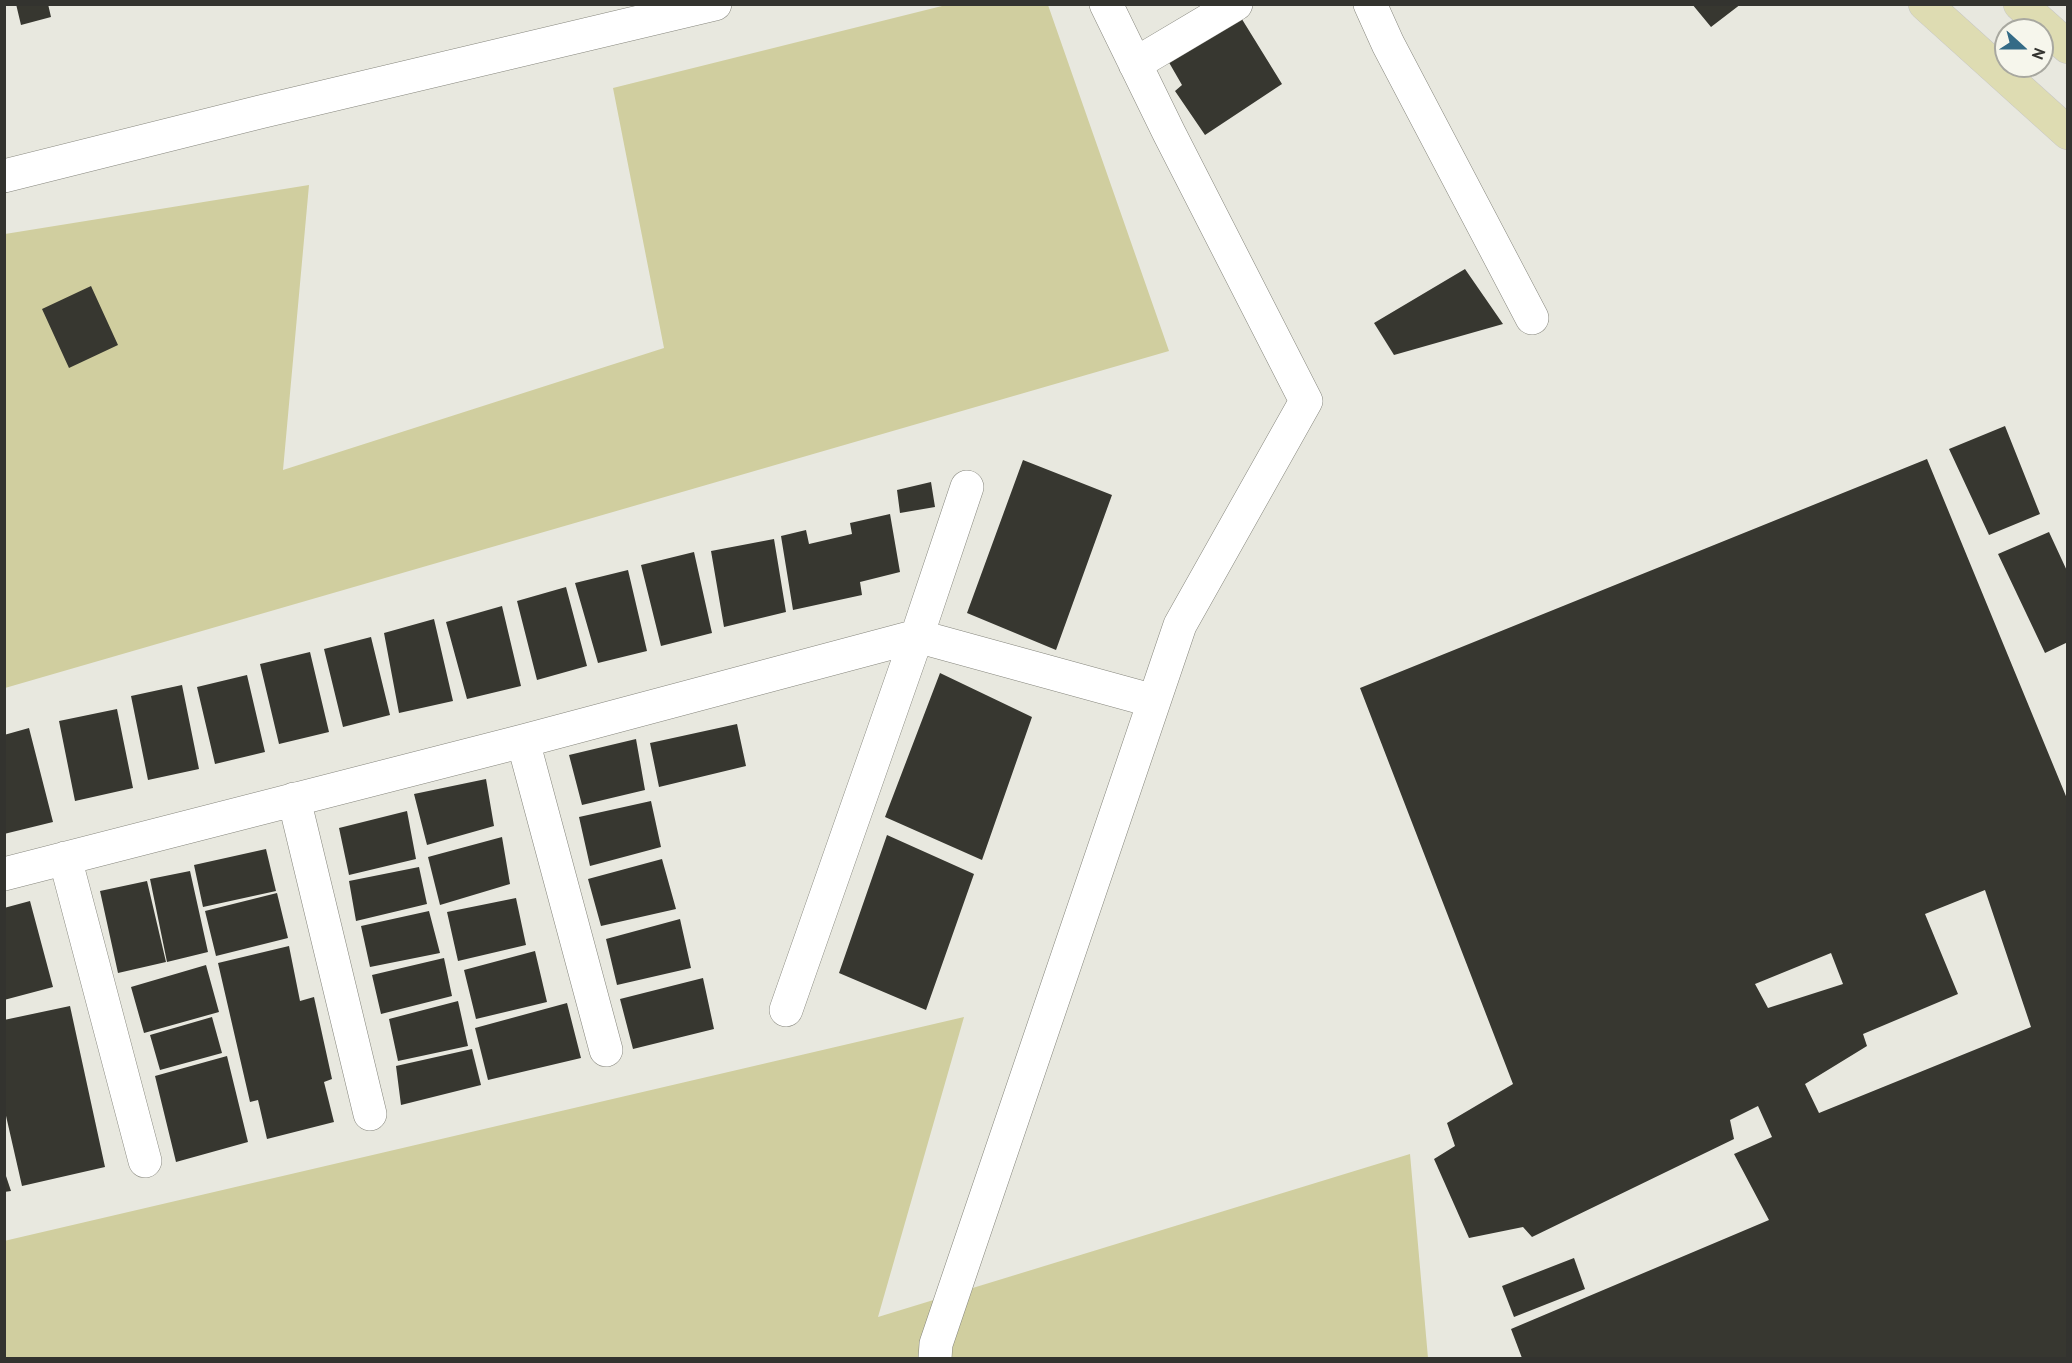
<!DOCTYPE html>
<style>
body{margin:0}
#map{position:relative;width:2072px;height:1363px;overflow:hidden;background:#e8e8df;font-family:"PT Sans",sans-serif}
canvas{display:block}
.frame{position:absolute;inset:0;border:6px solid #33332f;pointer-events:none}
.north{position:absolute;left:1994px;top:18px;width:60px;height:60px;box-sizing:border-box;background:#f6f6ec;border:2px solid #a8a8a0;border-radius:50%;rotate:111deg;font-size:16px;font-weight:700;line-height:24px;text-align:center;color:#33332f}
.north::after{content:'';display:block;margin:auto;width:21px;height:27px;background:#346b86;clip-path:polygon(50% 0,100% 100%,50% 72%,0 100%)}
</style>
<div id="map">
<canvas width="2072" height="1363"></canvas>
<div class="frame"></div>
<div class="north">N</div>
</div>
<script>
const g = document.querySelector('canvas').getContext('2d');
g.lineJoin = 'round';
function paint(path, color) { g.fillStyle = color; g.fill(path, 'evenodd'); }
const poly = rows => new Path2D(rows.map(r => 'M' + r).join(''));
function trace(path, color, width, dash) { g.strokeStyle = color; g.lineWidth = width; g.lineCap = dash ? 'butt' : 'round'; g.setLineDash(dash || []); g.stroke(path); }
paint(poly([
 [946,5,1048,5,1169,351,5,688,5,234,309,185,283,470,664,348,613,88],
 [964,1017,878,1317,1410,1154,1428,1358,5,1358,4,1241]
]), '#d0ce9f');
paint(poly([
 [16,4,48,4,51,17,21,25],
 [1692,4,1741,4,1711,27],
 [1240,16,1282,84,1205,135,1175,91,1182,85,1167,59],
 [1465,269,1503,324,1394,355,1374,323],
 [91,286,118,345,69,368,42,309],
 [2005,426,2040,514,1989,535,1949,449],
 [1927,459,2068,801,2068,1358,1522,1358,1511,1329,1769,1220,1734,1154,1772,1137,1758,1106,1730,1120,1734,1139,1532,1237,1523,1227,1469,1238,1434,1159,1455,1146,1447,1123,1513,1084,1360,688],
 [1985,890,2031,1027,1819,1113,1805,1084,1867,1046,1863,1034,1958,994,1925,914],
 [1831,953,1843,984,1768,1008,1755,984],
 [1023,460,1112,495,1056,650,967,613],
 [931,482,935,507,900,513,897,490],
 [890,514,900,572,860,582,862,595,793,610,781,536,806,530,809,544,852,534,850,523],
 [2049,532,2068,573,2068,642,2045,653,1998,554],
 [774,539,786,612,724,627,711,551],
 [694,552,712,633,661,646,641,565],
 [628,570,647,651,598,663,575,583],
 [566,587,587,666,537,680,517,601],
 [502,606,521,686,467,699,446,622],
 [434,619,453,701,399,713,384,633],
 [371,637,390,715,343,727,324,649],
 [310,652,329,732,279,744,260,664],
 [940,673,1032,717,982,860,885,817],
 [247,675,265,752,215,764,197,687],
 [182,685,199,769,148,780,131,696],
 [117,709,133,788,75,801,59,721],
 [737,724,746,766,659,787,650,743],
 [29,728,53,822,4,834,4,735],
 [636,739,645,790,582,805,569,755],
 [486,779,494,826,427,845,414,794],
 [651,801,661,847,590,866,579,817],
 [407,811,416,859,349,875,339,828],
 [887,835,974,874,926,1010,839,973],
 [502,837,510,884,440,905,428,857],
 [266,849,276,891,203,907,194,865],
 [662,859,676,909,601,926,588,879],
 [419,867,427,904,356,921,349,881],
 [190,871,208,952,167,962,150,879],
 [147,881,166,962,118,973,100,891],
 [277,893,288,938,216,956,205,911],
 [516,898,526,945,458,961,447,912],
 [30,901,53,987,4,1000,4,908],
 [429,911,440,953,370,967,361,926],
 [680,919,691,968,617,985,606,939],
 [289,946,300,1001,314,997,332,1079,324,1082,334,1122,267,1139,258,1100,250,1102,218,963],
 [535,951,547,1002,476,1019,464,970],
 [444,958,452,996,381,1014,372,975],
 [206,965,219,1012,144,1033,131,987],
 [703,978,714,1029,633,1049,620,999],
 [458,1001,468,1046,398,1061,389,1019],
 [567,1003,581,1058,488,1080,475,1028],
 [70,1006,105,1167,22,1186,4,1107,4,1020],
 [212,1017,222,1053,160,1070,150,1035],
 [472,1049,481,1085,401,1105,396,1066],
 [227,1056,248,1142,176,1162,155,1076],
 [4,1170,11,1191,4,1192],
 [1574,1258,1585,1289,1514,1317,1502,1286]
]), '#373730');
const minor = poly([
 [1370,4,1388,44,1532,318],
 [1135,64,1236,4],
 [4,176,260,112,715,4],
 [523,741,606,1050],
 [294,799,370,1114],
 [65,858,145,1161],
 [4,874,523,741,917,636,1154,701],
 [786,1010,917,636,967,487],
 [935,1358,936,1344,1180,625,1306,401,1169,133,1106,4]
]);
const major = poly([
 [1925,4,2068,133],
 [2020,4,2068,47]
]);
trace(minor, '#86867d', 34);
trace(major, '#c6c6c5', 34);
trace(minor, '#fff', 33);
trace(major, '#dedcb2', 33);
</script>
